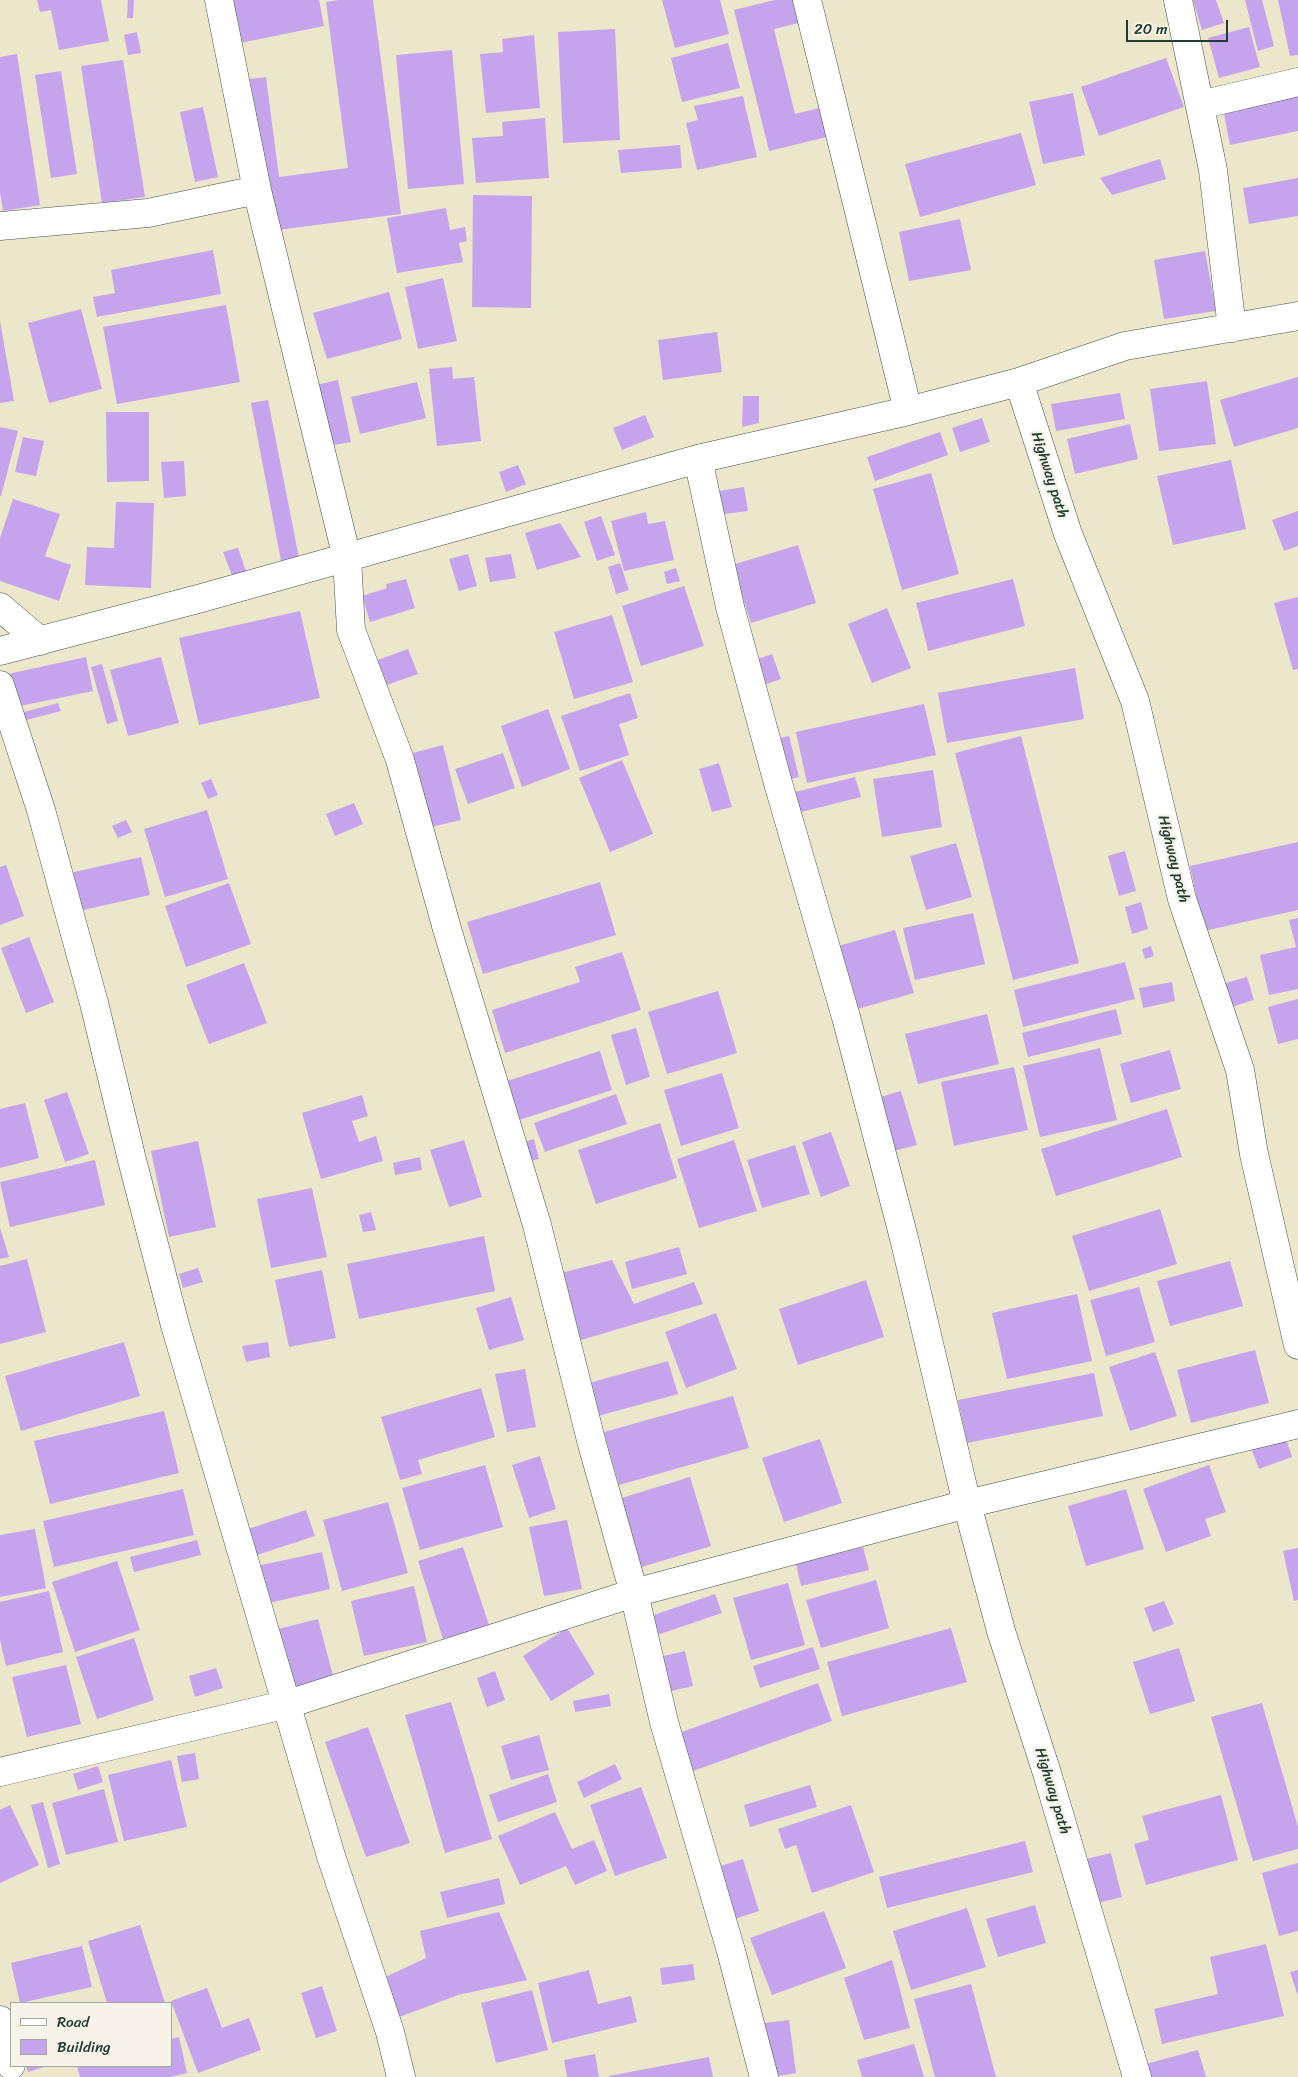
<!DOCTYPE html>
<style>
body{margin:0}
#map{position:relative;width:1298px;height:2077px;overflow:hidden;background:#ece6ca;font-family:Sriracha,sans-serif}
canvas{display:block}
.legend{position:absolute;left:10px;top:2002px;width:162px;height:65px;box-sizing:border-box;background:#f7f3e8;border:1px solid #a1aaa0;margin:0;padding:6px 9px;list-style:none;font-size:15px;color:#1f3d34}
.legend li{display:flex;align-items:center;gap:10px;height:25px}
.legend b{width:25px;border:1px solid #a1aaa0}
.scale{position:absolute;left:1126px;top:20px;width:102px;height:22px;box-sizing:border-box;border:2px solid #1f3d34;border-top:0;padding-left:6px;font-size:15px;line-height:18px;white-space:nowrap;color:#1f3d34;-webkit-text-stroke:4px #f7f3e8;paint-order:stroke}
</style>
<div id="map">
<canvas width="1298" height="2077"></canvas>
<ul class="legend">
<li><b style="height:6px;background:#fff"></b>Road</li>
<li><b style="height:14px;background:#c5a4ed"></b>Building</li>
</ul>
<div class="scale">20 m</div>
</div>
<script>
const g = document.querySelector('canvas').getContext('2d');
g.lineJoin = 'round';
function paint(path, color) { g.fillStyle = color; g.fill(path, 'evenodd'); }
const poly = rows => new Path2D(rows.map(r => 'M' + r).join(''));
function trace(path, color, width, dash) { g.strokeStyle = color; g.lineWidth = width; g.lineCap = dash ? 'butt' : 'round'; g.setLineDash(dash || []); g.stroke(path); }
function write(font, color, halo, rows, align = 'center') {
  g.font = font + ' Sriracha,sans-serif'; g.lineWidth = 5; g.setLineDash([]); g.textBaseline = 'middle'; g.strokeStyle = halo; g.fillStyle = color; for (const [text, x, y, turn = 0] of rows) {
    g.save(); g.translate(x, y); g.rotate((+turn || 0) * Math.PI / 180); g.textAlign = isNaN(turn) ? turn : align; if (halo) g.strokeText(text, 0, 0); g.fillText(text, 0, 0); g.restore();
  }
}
paint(poly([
 [37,0,101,0,109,41,59,50,51,10,40,12],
 [128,0,134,0,133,18,127,18],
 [231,0,319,0,324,26,240,43],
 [339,0,373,0,401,214,270,231,250,79,266,77,279,177,348,168,326,2],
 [662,0,720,0,729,34,675,48],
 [775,0,806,0,811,20,774,29,795,114,819,108,827,137,769,151,734,10],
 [1193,0,1216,0,1224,23,1202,30],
 [1245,0,1262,0,1274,46,1258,51],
 [1278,0,1298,0,1298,55,1290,56],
 [1249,27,1260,67,1219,78,1208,38],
 [615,29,620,140,563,143,558,32],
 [137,32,141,53,128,55,124,35],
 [534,35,540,108,486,113,480,54,503,52,502,39],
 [728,43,740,88,682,102,671,58],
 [452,50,464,184,408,189,396,55],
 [17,54,40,205,3,211,0,192,0,57],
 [1166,58,1184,107,1099,136,1081,87],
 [123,60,145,197,102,203,81,66],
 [61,71,77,174,51,178,35,75],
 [1073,93,1085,155,1043,164,1029,102],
 [1298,94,1298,131,1230,145,1223,109],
 [743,96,757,157,697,170,686,123,698,120,694,106],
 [203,107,218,177,195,182,180,112],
 [545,118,549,178,476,183,472,138,503,136,502,122],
 [1021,133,1036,185,920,217,905,164],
 [680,145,682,168,621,173,618,150],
 [1160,159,1166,179,1112,195,1100,178],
 [1298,178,1298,216,1249,224,1243,188],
 [473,195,532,196,531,308,472,307],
 [446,208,450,230,465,227,467,241,459,243,463,262,397,273,387,218],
 [960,219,971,270,909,281,899,232],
 [213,250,221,294,97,317,93,297,115,293,111,270],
 [1205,251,1216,311,1164,319,1154,260],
 [443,278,457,341,418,349,405,287],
 [389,292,402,339,327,359,313,313],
 [226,305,240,382,117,404,103,327],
 [81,309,102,389,49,403,28,323],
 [0,321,14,401,0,403],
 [717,332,722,372,663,380,658,340],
 [452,367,453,379,474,377,481,441,437,446,429,369],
 [1298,377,1298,428,1234,447,1220,400],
 [338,380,351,442,328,446,316,385],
 [1207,381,1216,444,1159,451,1150,389],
 [417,382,426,418,360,434,351,397],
 [1120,393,1125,419,1056,431,1051,404],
 [743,396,759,396,759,423,742,427],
 [268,400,299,558,281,561,251,403],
 [106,412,149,412,149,481,107,482],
 [645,415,654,437,622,450,613,428],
 [982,418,990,442,960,452,952,428],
 [1130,424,1138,459,1075,474,1067,439],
 [0,427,18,431,1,496,0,496],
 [940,432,948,455,875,481,867,457],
 [23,437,44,441,36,476,15,472],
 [1231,460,1246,529,1173,545,1157,476],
 [184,461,186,496,164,498,161,462],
 [518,465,526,484,506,492,499,472],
 [931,473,959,574,902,590,873,489],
 [744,487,748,511,717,515,713,492],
 [13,499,60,514,45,556,71,565,59,601,0,581,0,538],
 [116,502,154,503,151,588,85,585,87,547,114,548],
 [1298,511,1298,546,1284,551,1272,520],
 [646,512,648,524,665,521,674,560,624,571,611,521],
 [601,516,615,555,597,561,584,522],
 [560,523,581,557,537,570,525,533],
 [798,545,816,603,751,623,732,565],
 [238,548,247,574,233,578,223,552],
 [468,554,477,586,459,591,449,559],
 [511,554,516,578,490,582,485,558],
 [620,563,629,590,616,594,608,567],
 [676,568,680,581,667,584,664,572],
 [406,579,415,608,370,622,362,596,387,588,386,584],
 [1013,579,1025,626,928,651,916,603],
 [684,586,704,646,641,666,622,606],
 [1298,597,1298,669,1293,670,1274,603],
 [887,608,911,668,872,683,848,624],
 [300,611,320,698,199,725,179,638],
 [612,615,633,682,574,699,554,632],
 [408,649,418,674,384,686,375,661],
 [772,654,781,679,758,687,749,662],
 [86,657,93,691,15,707,8,674],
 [161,657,179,723,128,736,110,670],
 [102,664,118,721,107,724,91,667],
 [1075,668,1084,719,947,743,938,693],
 [630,693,638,718,619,724,629,755,580,771,561,716],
 [58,703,61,711,22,721,20,713],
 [924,704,936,755,807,783,796,732],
 [548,709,570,769,522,787,501,726],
 [789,736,799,777,782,781,772,740],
 [1021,736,1079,963,1013,980,955,753],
 [443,745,461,820,431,827,413,753],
 [503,753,515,788,468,804,455,769],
 [622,760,653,834,610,852,579,778],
 [719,763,732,807,712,812,699,769],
 [933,770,942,827,882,837,873,779],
 [855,777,861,797,793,814,787,794],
 [211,779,218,795,208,799,201,783],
 [354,803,363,824,335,836,326,814],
 [207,810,228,879,165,897,144,829],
 [126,820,132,832,118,838,112,826],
 [1298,842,1298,910,1204,931,1190,866],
 [956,843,972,897,926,910,910,856],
 [1125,851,1136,891,1119,896,1108,856],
 [141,857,150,895,79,911,70,873],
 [6,865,24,916,0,925,0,867],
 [600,882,616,935,483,974,467,922],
 [229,883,251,944,186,967,165,906],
 [1141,902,1148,929,1132,934,1125,907],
 [973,913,985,964,915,980,903,928],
 [1298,918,1298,989,1269,995,1260,955,1296,947,1289,920],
 [895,930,914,993,850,1011,831,948],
 [29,937,54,1002,26,1013,1,948],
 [1151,946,1154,956,1145,959,1142,949],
 [622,952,641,1010,505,1053,492,1010,580,982,575,967],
 [1125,962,1135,999,1023,1027,1014,990],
 [244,963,267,1023,209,1044,186,985],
 [1247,977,1254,1000,1228,1008,1222,984],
 [1172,982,1175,1001,1143,1008,1139,988],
 [718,991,737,1053,667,1074,648,1012],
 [1298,999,1298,1039,1278,1044,1268,1007],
 [1116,1009,1122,1034,1028,1057,1022,1033],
 [987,1014,999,1064,918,1084,905,1034],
 [636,1028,650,1077,626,1085,611,1035],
 [1100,1048,1117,1120,1040,1137,1023,1066],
 [1170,1050,1181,1089,1131,1103,1120,1064],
 [600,1051,612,1090,513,1122,501,1083],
 [1014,1067,1028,1130,954,1146,941,1082],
 [722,1073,739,1128,681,1146,664,1090],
 [901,1091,917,1145,890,1152,874,1099],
 [67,1092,89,1154,65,1162,44,1100],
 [616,1094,627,1124,545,1152,534,1123],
 [362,1095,368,1116,352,1121,359,1142,376,1136,383,1161,321,1179,302,1113],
 [25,1103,39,1158,0,1168,0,1109],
 [1167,1109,1182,1157,1056,1196,1041,1149],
 [660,1123,677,1178,596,1204,578,1150],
 [831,1132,850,1186,821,1197,802,1142],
 [534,1139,539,1159,521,1163,516,1144],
 [464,1140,482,1197,449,1207,430,1150],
 [734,1140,757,1211,699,1228,677,1159],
 [198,1141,216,1227,169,1237,151,1151],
 [795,1145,810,1194,762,1208,747,1160],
 [420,1157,422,1170,395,1175,393,1163],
 [95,1160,105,1205,10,1227,0,1182],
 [312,1188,327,1257,271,1268,257,1199],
 [1160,1209,1177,1264,1089,1291,1072,1236],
 [371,1212,376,1230,363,1232,359,1215],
 [0,1228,9,1257,0,1259],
 [484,1236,495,1291,359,1319,347,1264],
 [679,1247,687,1274,632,1289,625,1262],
 [27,1259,46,1332,0,1344,0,1266],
 [612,1260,634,1304,694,1282,703,1304,581,1340,561,1273],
 [1230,1261,1243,1306,1170,1326,1157,1281],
 [198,1268,203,1282,183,1288,179,1274],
 [322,1270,336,1338,289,1347,275,1280],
 [866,1280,884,1337,798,1365,779,1309],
 [1139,1287,1155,1342,1106,1356,1090,1300],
 [1077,1294,1092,1361,1007,1379,992,1313],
 [511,1297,524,1340,489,1350,476,1308],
 [716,1313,737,1369,686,1388,665,1332],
 [124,1342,140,1396,21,1431,5,1376],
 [268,1342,270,1357,246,1362,242,1346],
 [1255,1350,1269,1403,1191,1423,1177,1370],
 [1155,1352,1177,1416,1130,1431,1109,1367],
 [668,1361,678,1394,598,1416,589,1383],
 [525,1369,536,1427,507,1432,495,1374],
 [1094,1373,1103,1416,967,1443,958,1400],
 [481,1388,495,1437,418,1460,422,1474,400,1480,381,1417],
 [733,1396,749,1448,619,1485,604,1432],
 [164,1411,179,1473,50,1504,34,1441],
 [1285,1436,1292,1457,1259,1469,1251,1448],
 [820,1439,842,1503,784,1522,762,1458],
 [540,1456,556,1509,529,1518,512,1465],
 [485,1465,503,1527,420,1550,402,1488],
 [1209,1465,1226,1512,1205,1519,1211,1536,1166,1552,1143,1489],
 [690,1477,711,1546,635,1569,615,1500],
 [183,1489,194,1535,54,1567,43,1521],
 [1126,1489,1144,1549,1086,1566,1068,1506],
 [388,1502,408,1573,342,1591,323,1520],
 [306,1510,315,1536,254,1556,245,1530],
 [567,1520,582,1589,544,1596,529,1527],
 [35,1529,46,1588,0,1597,0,1535],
 [197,1540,201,1555,134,1572,130,1557],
 [463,1547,489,1625,443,1639,418,1561],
 [863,1547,869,1570,801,1586,796,1564],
 [1298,1548,1298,1600,1294,1601,1283,1551],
 [322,1552,330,1589,260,1605,252,1567],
 [117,1561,140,1630,75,1652,52,1582],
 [876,1580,889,1628,821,1648,806,1600],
 [788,1583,805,1645,751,1660,733,1598],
 [414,1586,427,1642,364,1656,351,1601],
 [49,1591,63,1652,6,1666,0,1640,0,1602],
 [715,1594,722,1613,654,1636,648,1617],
 [1164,1601,1174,1624,1153,1632,1144,1608],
 [318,1619,335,1683,296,1694,278,1629],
 [567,1628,595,1674,551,1701,523,1656],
 [951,1628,967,1682,842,1716,827,1662],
 [134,1638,154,1700,97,1719,76,1657],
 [813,1647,820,1669,760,1688,753,1666],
 [1179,1648,1195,1701,1150,1714,1133,1662],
 [685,1651,693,1686,667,1692,659,1657],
 [66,1665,81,1724,27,1737,12,1677],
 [216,1668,223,1688,195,1697,189,1676],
 [495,1671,505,1700,487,1707,477,1678],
 [818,1683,832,1721,693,1771,679,1733],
 [609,1694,611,1706,575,1712,573,1701],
 [451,1702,492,1839,445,1853,405,1715],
 [1262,1703,1298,1827,1298,1849,1253,1861,1211,1717],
 [368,1727,410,1843,366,1857,325,1742],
 [539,1735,549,1770,511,1780,501,1746],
 [195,1753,199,1779,182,1782,177,1756],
 [171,1760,187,1827,124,1841,108,1775],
 [615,1764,622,1779,584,1798,577,1782],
 [98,1766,103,1782,78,1790,73,1774],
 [548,1774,557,1802,498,1822,489,1795],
 [810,1785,817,1807,750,1827,744,1805],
 [641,1787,667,1858,615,1876,590,1805],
 [104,1789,118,1842,66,1855,52,1803],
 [1221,1795,1238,1860,1146,1885,1134,1844,1149,1840,1142,1816],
 [43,1802,60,1864,48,1868,31,1805],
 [10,1805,39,1865,0,1883,0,1810],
 [851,1805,874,1872,812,1893,796,1845,785,1849,778,1829],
 [555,1812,572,1849,594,1840,607,1871,575,1885,566,1866,520,1885,498,1836],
 [1025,1841,1033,1872,887,1908,879,1877],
 [1111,1853,1122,1897,1097,1903,1086,1859],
 [743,1859,759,1911,731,1920,714,1868],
 [1298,1863,1298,1931,1279,1936,1262,1873],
 [499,1878,505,1904,447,1918,440,1892],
 [1035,1905,1046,1943,998,1957,986,1919],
 [967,1908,986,1967,911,1990,893,1931],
 [824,1911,846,1968,772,1995,750,1938],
 [499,1912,527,1980,458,1995,394,2019,381,1979,426,1958,420,1931],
 [140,1925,165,2003,107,2003,88,1941],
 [1266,1944,1284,2016,1162,2044,1154,2009,1218,1994,1210,1957],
 [82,1946,92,1987,20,2003,11,1963],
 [892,1960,910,2028,864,2040,844,1978],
 [693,1964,695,1980,662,1985,660,1968],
 [589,1970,598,2004,631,1996,637,2022,552,2043,538,1983],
 [1298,1970,1298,1996,1290,1972],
 [971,1984,996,2077,935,2077,914,1999],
 [322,1986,337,2031,316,2038,301,1993],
 [207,1988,222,2028,249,2018,261,2050,198,2073,171,2001],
 [532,1990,548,2050,496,2063,481,2003],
 [789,2020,796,2073,772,2077,765,2023],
 [179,2037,187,2073,170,2077,80,2077,77,2066,171,2066,171,2039],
 [914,2044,924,2077,862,2077,857,2060],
 [1198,2050,1206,2077,1146,2077,1142,2065],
 [595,2054,599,2077,567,2077,564,2060],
 [709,2057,713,2077,609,2077,609,2076],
 [26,2066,47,2066,28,2072]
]), '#c5a4ed');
const street = poly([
 [219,0,257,190,347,558,351,630,400,760,447,929,537,1225,592,1444,634,1593,664,1722,731,1951,764,2077],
 [807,0,908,411],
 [1178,0,1213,170,1232,328],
 [1200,105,1298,82],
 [0,226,148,213,257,190],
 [1019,382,1068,534,1135,701,1182,899,1240,1070,1254,1154,1298,1345],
 [698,459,730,607,778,783,846,1017,904,1238,967,1504,1001,1631,1047,1773,1137,2077],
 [0,607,40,641],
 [0,651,198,599,698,459,908,411,1019,382,1125,346,1298,316],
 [0,685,41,810,94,1003,132,1160,175,1325,331,1856,390,2032,401,2077],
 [0,1772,288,1704,634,1593,967,1504,1298,1424],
 [0,2020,11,2065]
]);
trace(street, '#3e564a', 29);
trace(street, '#fff', 28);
write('15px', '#1f3d34', '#f7f3e8', [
 ["Highway path",1049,475,72],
 ["Highway path",1173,859,76],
 ["Highway path",1052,1791,73]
]);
</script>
